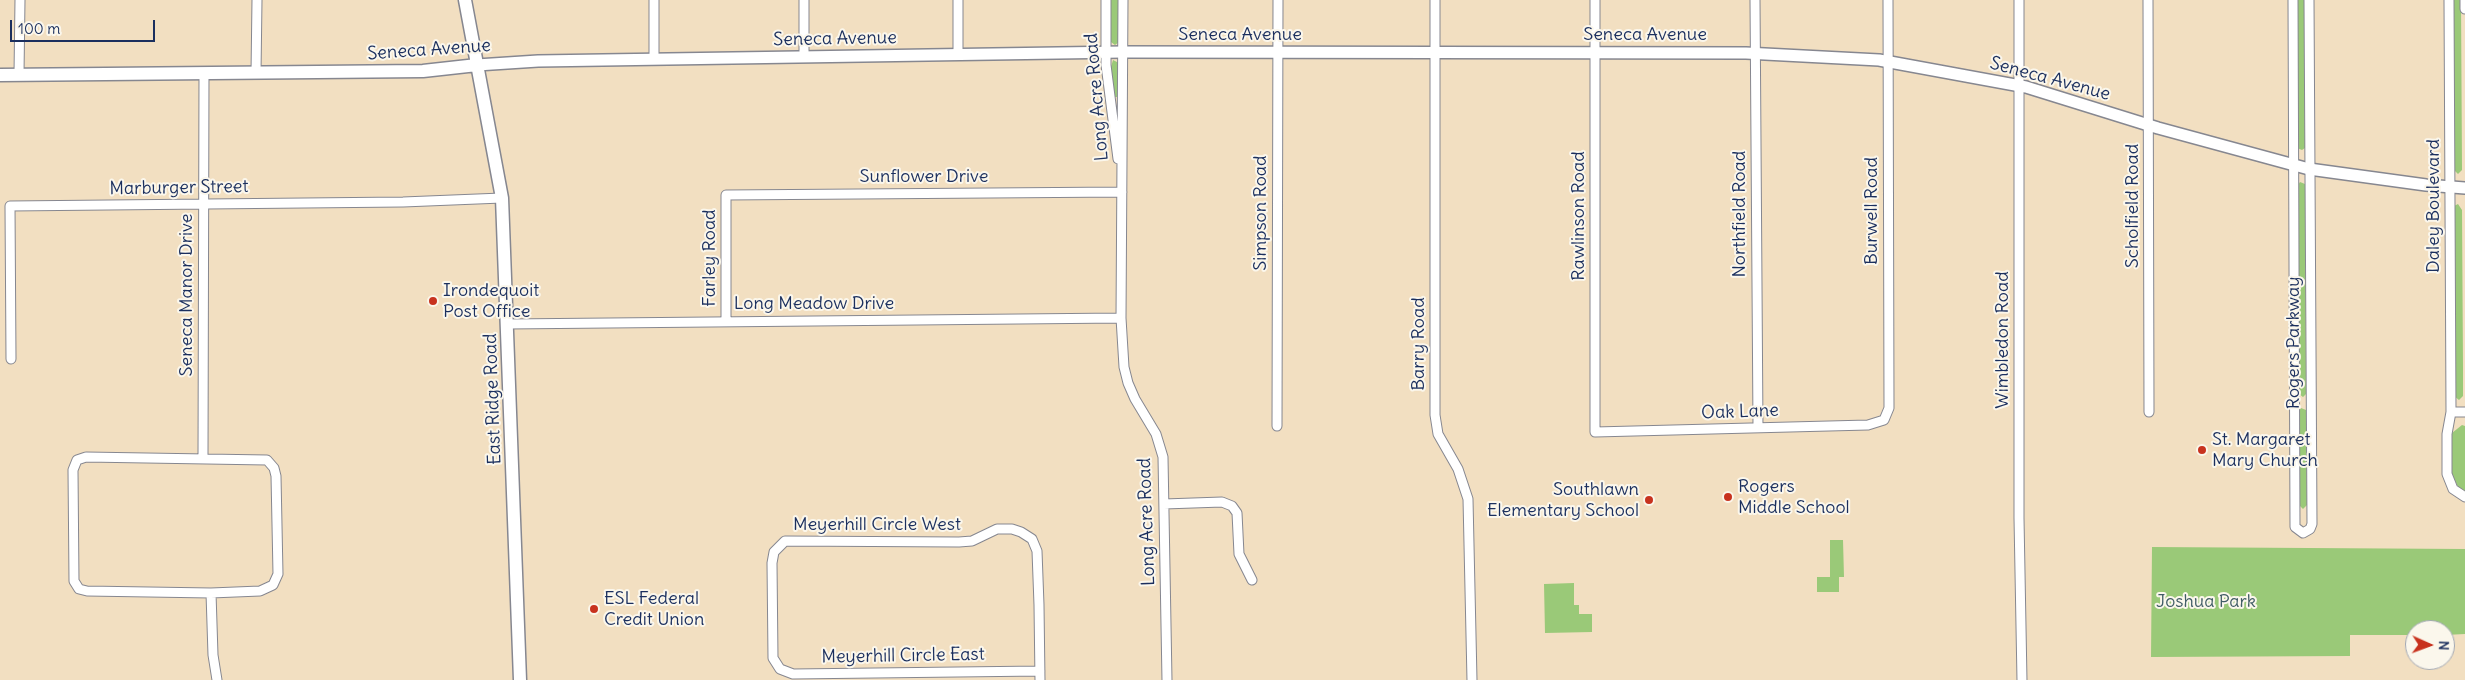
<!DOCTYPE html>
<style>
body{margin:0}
#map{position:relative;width:2465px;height:680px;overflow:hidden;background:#f2dfc1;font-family:Delius,sans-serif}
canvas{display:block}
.north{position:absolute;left:2405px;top:620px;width:50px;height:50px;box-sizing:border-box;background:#fbf7ec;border:1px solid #a1a7b3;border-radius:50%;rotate:92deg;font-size:14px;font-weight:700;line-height:20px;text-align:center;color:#1b2f5e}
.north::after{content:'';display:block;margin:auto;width:18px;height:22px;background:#c8321e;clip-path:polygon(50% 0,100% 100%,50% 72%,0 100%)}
.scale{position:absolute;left:10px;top:20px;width:145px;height:22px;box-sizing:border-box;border:2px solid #1b2f5e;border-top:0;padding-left:6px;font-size:15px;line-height:18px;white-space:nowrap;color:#1b2f5e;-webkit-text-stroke:4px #fbf7ec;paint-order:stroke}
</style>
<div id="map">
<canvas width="2465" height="680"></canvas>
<div class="north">N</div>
<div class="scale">100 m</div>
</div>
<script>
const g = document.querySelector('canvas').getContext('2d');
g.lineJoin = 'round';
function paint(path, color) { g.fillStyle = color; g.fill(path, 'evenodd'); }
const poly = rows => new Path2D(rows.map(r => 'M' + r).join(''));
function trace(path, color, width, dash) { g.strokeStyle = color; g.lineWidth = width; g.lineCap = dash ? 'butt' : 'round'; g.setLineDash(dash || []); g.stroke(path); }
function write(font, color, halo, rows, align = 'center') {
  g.font = font + ' Delius,sans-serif'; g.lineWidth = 4; g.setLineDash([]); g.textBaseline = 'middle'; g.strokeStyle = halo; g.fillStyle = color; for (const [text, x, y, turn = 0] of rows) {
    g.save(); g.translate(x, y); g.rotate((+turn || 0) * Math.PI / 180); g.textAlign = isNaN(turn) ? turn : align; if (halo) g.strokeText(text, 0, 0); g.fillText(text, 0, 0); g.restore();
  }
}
paint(poly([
 [1111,0,1119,0,1119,42,1115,45,1111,42],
 [2297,0,2304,0,2305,148,2302,150,2297,148],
 [2454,0,2461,0,2462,170,2458,174,2454,170],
 [1113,60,1119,63,1118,97,1114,97,1111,67],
 [2300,182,2305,184,2306,394,2303,397,2299,394,2298,185],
 [2458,204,2462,210,2463,369,2463,396,2459,400,2454,396,2454,206],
 [2301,408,2306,410,2307,505,2303,509,2299,505,2299,411],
 [2462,425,2465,426,2465,491,2458,487,2452,474,2452,433],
 [1830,540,1843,540,1844,577,1839,577,1839,592,1817,592,1817,577,1830,577],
 [2152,547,2465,549,2465,634,2445,635,2445,630,2415,630,2415,635,2350,635,2350,656,2151,657],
 [1574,583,1574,605,1579,605,1579,614,1592,614,1592,632,1545,633,1544,584]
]), '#9ac978');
const minor = poly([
 [958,0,958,55],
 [1106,0,1106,65,1118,159],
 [1123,0,1121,318,1124,367,1128,383,1135,399,1156,434,1163,457,1167,680],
 [1435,0,1435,415,1438,434,1458,469,1468,499,1472,680],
 [1595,0,1595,432,1868,425,1884,420,1889,408,1888,0],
 [1755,0,1758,427],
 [2019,0,2019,518,2022,680],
 [2148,0,2149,412],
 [2293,0,2295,527,2303,533,2310,529,2312,524,2309,0],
 [2449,0,2451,412,2447,434,2447,474,2453,489,2465,497],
 [2465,0,2465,9],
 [804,57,804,0],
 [654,59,654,0],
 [256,73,257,0],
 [19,74,20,0],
 [726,321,726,195,1122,192],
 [507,324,1121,318],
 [11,359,10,206,403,202,502,198],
 [2451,412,2465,412],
 [1277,426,1278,0],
 [86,457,267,460,274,468,276,476,278,574,273,585,260,591,211,593,87,591,79,589,74,581,73,470,77,460,86,457],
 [203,458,204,73],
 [1164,504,1222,502,1232,506,1237,513,1239,554,1252,580],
 [211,593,213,655,217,680],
 [1040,671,793,674,780,669,773,658,772,563,774,552,785,541,959,542,972,541,997,529,1012,529,1021,532,1032,539,1037,551,1039,605,1040,680]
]);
const tertiary = poly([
 [477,65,538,61,1123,52,1746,53,1879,60,2026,87,2158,128,2309,169,2426,185,2465,188]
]);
const secondary = poly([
 [465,0,502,198,520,680],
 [0,75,423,71,477,65]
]);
trace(minor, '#868790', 11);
trace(tertiary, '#868790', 14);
trace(secondary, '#868790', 15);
trace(minor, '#fff', 9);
trace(tertiary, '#fff', 11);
trace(secondary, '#fff', 12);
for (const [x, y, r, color] of [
 [433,301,5,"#c8321e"],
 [2202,450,5,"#c8321e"],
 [1728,497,5,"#c8321e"],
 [1649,500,5,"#c8321e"],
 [594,609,5,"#c8321e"]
]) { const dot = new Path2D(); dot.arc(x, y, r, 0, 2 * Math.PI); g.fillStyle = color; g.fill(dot); trace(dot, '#fbf7ec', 2); }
write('18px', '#1b2f5e', '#fbf7ec', [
 ["Seneca Avenue",1240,35],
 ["Seneca Avenue",1645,35],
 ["Seneca Avenue",835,39,-1],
 ["Seneca Avenue",429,50,-4],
 ["Seneca Avenue",2050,79,15],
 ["Long Acre Road",1097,97,-95],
 ["Sunflower Drive",924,177],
 ["Marburger Street",179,188,-1],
 ["Scholfield Road",2133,206,-90],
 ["Daley Boulevard",2434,206,-90],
 ["Burwell Road",1872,211,-90],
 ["Simpson Road",1261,213,-90],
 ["Northfield Road",1740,214,-90],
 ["Rawlinson Road",1579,216,-90],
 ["Farley Road",710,258,-90],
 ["Seneca Manor Drive",187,295,-90],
 ["Long Meadow Drive",814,304],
 ["Wimbledon Road",2003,340,-90],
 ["Rogers Parkway",2294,343,-90],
 ["Barry Road",1419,344,-90],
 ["East Ridge Road",493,399,-92],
 ["Oak Lane",1740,412,-2],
 ["Long Acre Road",1147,522,-92],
 ["Meyerhill Circle West",877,525],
 ["Meyerhill Circle East",903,656,-1]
]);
write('18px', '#1b2f5e', '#fbf7ec', [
 ["Irondequoit",443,291],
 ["Post Office",443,312],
 ["St. Margaret",2212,440],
 ["Mary Church",2212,461],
 ["Rogers",1738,487],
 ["Middle School",1738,508],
 ["Southlawn",1639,490,"right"],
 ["Elementary School",1639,511,"right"],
 ["ESL Federal",604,599],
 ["Credit Union",604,620]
], 'left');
write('18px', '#415d66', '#fbf7ec', [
 ["Joshua Park",2206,602]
]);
</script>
